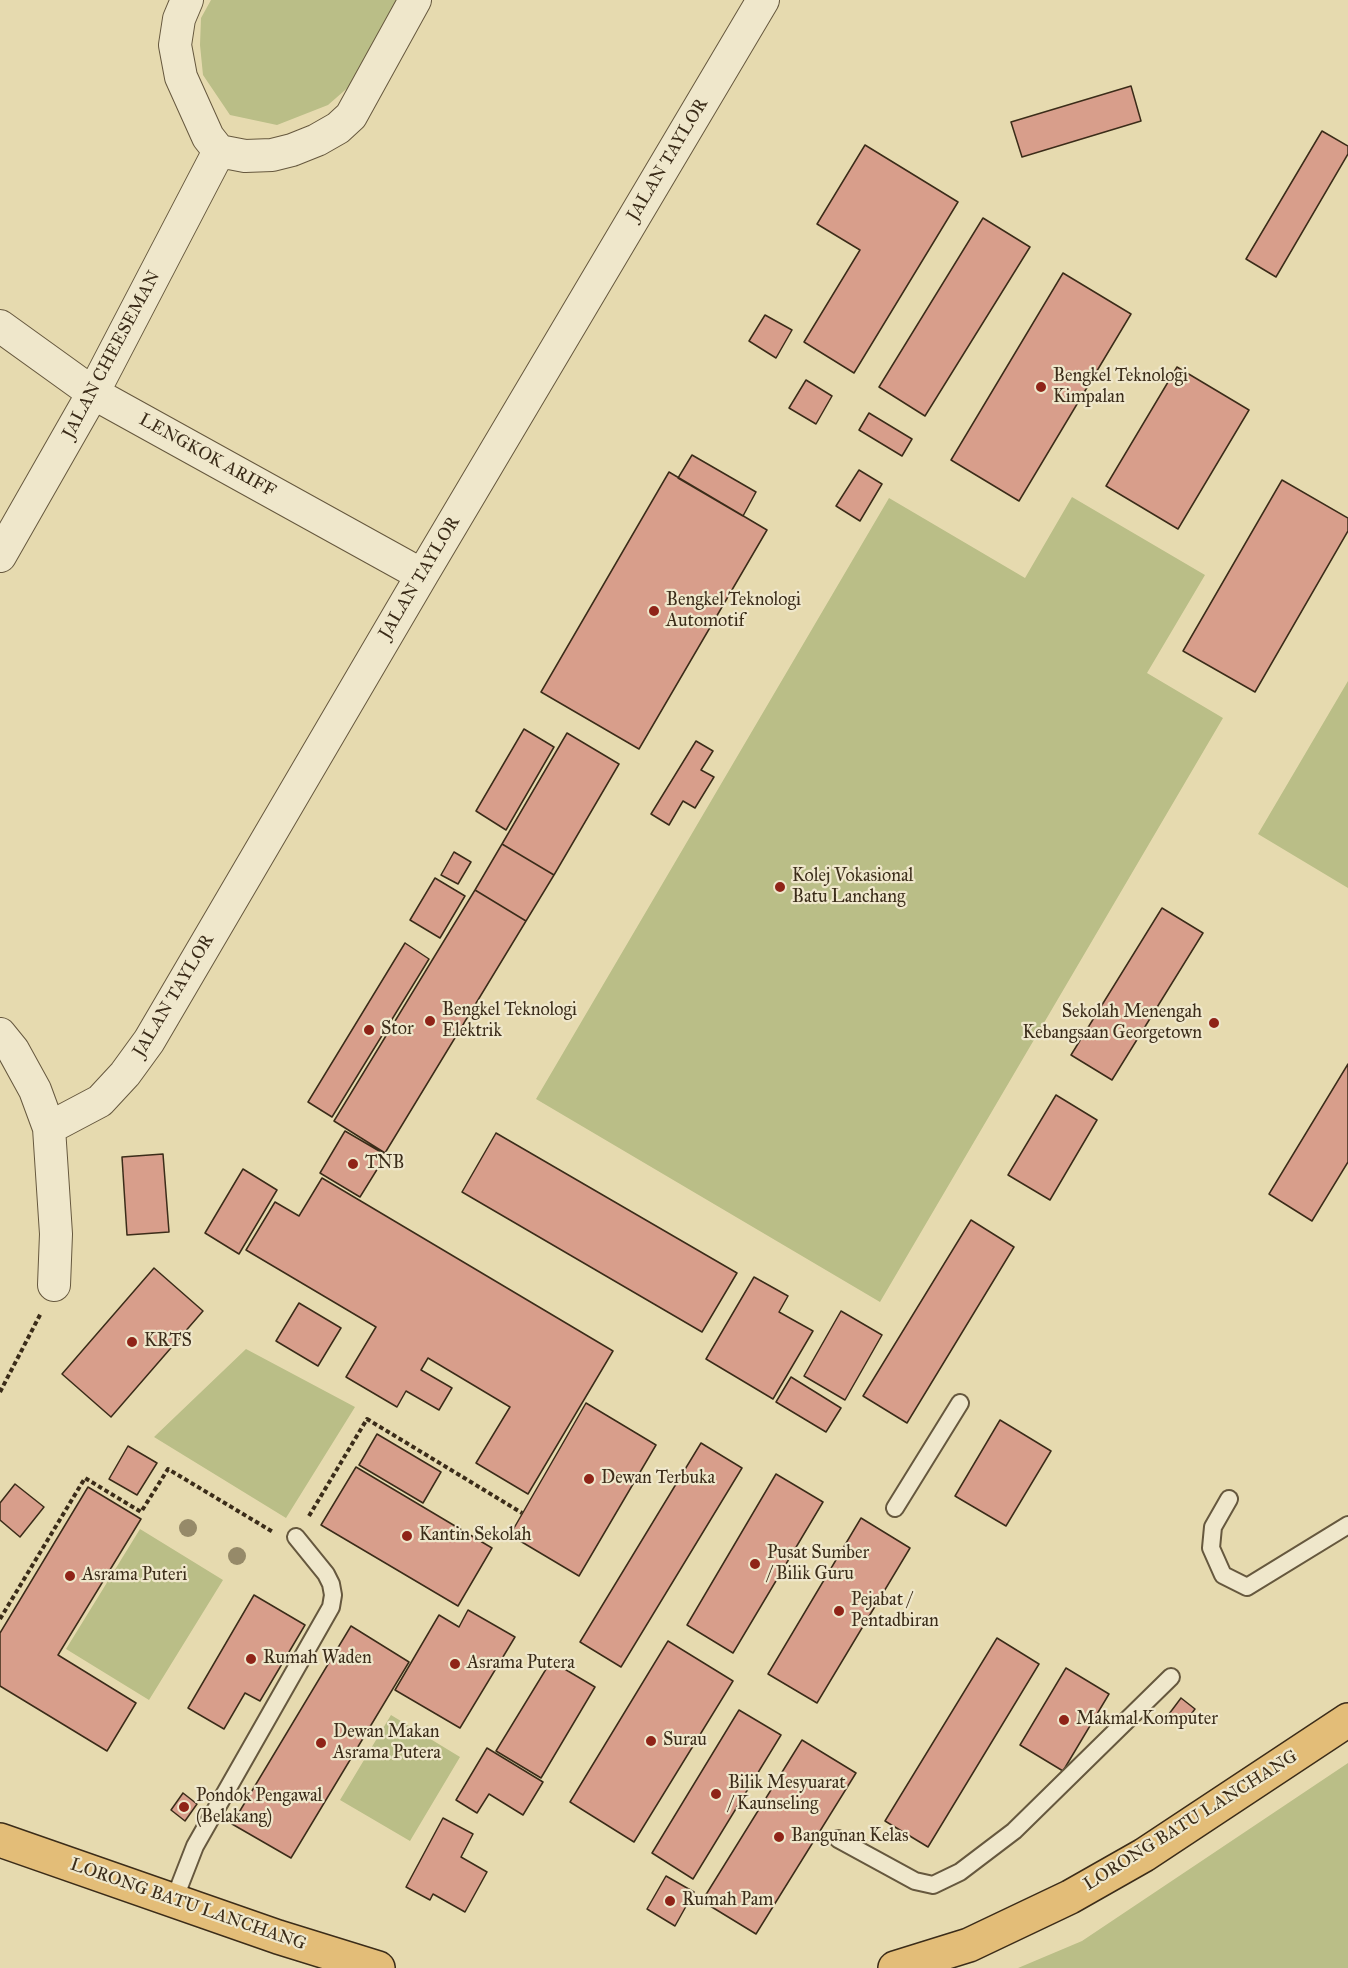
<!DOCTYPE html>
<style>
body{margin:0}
canvas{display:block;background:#e6daaf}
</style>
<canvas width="1348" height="1968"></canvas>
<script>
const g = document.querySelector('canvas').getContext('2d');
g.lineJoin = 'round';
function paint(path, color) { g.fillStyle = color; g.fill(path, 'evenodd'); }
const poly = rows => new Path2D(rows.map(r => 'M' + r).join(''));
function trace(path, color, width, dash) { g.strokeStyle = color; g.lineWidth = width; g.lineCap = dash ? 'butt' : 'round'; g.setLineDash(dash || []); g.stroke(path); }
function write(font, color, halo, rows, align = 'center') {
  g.font = font + ' "IM FELL Great Primer",serif'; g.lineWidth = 4.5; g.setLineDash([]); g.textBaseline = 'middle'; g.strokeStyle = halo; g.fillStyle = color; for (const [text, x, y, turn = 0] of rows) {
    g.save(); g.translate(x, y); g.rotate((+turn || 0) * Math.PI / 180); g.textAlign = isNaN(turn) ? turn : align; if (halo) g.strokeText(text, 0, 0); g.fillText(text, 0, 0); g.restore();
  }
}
paint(poly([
 [211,0,397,0,352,84,328,105,277,125,230,115,203,75,200,45,201,18],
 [1072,497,1205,575,1147,673,1223,718,880,1302,536,1099,889,498,1025,578],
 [1348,681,1348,888,1258,834],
 [246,1349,355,1407,286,1518,154,1437],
 [140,1529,223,1580,149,1700,66,1649],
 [391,1715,460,1757,410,1841,340,1800],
 [1348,1763,1348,1968,1018,1968,1082,1941]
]), '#babe87');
const building = poly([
 [1131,86,1141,121,1022,157,1011,122,1131,86],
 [1322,131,1348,146,1348,154,1276,277,1246,259,1322,131],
 [865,145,958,202,854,373,804,342,860,250,817,224,865,145],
 [983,218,1030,247,925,416,879,387,983,218],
 [1063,273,1131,314,1019,501,951,460,1063,273],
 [765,315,792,330,776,358,749,341,765,315],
 [1177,367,1249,410,1178,529,1106,486,1177,367],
 [806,380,832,396,816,424,789,408,806,380],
 [869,413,912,439,902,456,859,430,869,413],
 [692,455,756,492,743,516,678,478,692,455],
 [859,470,882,484,860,521,836,506,859,470],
 [669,472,767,530,639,749,541,692,669,472],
 [1282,480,1348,518,1348,531,1255,692,1183,651,1282,480],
 [524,729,554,747,506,830,476,811,524,729],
 [567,733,619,764,554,875,502,844,567,733],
 [696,741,713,751,701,770,714,777,695,808,683,801,669,825,651,814,696,741],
 [502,844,554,875,526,921,475,890,502,844],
 [454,852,471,862,458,884,441,875,454,852],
 [435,878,465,896,440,938,410,920,435,878],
 [475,890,526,921,385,1153,334,1121,475,890],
 [1162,908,1203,933,1112,1080,1071,1055,1162,908],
 [405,943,429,959,332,1117,308,1102,405,943],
 [1348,1064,1348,1162,1312,1221,1269,1194,1348,1064],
 [1056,1095,1097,1120,1050,1200,1008,1175,1056,1095],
 [345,1131,386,1155,360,1197,320,1173,345,1131],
 [496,1133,737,1273,702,1332,462,1192,496,1133],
 [163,1154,169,1232,127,1235,122,1157,163,1154],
 [243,1169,277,1190,239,1254,205,1233,243,1169],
 [322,1178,613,1351,528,1494,476,1463,510,1407,428,1358,421,1370,452,1388,439,1410,406,1391,397,1407,346,1377,376,1327,246,1250,275,1202,299,1216,322,1178],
 [971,1220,1014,1247,907,1423,863,1396,971,1220],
 [154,1268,203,1311,111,1417,62,1374,154,1268],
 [754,1277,788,1296,779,1312,813,1331,773,1399,706,1359,754,1277],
 [299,1303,341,1328,318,1366,276,1341,299,1303],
 [841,1311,882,1335,845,1400,804,1376,841,1311],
 [791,1377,841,1408,826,1432,776,1402,791,1377],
 [586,1403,656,1445,579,1576,510,1535,586,1403],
 [1000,1420,1051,1451,1006,1526,955,1496,1000,1420],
 [377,1434,441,1472,423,1503,359,1465,377,1434],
 [701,1443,742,1468,621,1667,580,1642,701,1443],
 [128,1446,157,1463,137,1495,109,1479,128,1446],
 [356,1467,492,1548,458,1606,321,1525,356,1467],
 [776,1474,823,1502,733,1653,687,1625,776,1474],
 [15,1484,44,1507,20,1537,0,1520,0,1503,15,1484],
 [88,1487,141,1519,58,1655,136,1703,107,1751,0,1686,0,1633,88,1487],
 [861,1518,910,1548,817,1703,768,1674,861,1518],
 [254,1595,305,1625,260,1701,245,1693,224,1729,188,1708,254,1595],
 [468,1610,515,1637,460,1728,395,1690,439,1615,459,1627,468,1610],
 [351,1626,409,1662,291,1858,232,1824,351,1626],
 [997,1638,1039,1664,928,1847,885,1821,997,1638],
 [668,1641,733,1681,634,1842,570,1802,668,1641],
 [551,1661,595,1687,541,1778,496,1751,551,1661],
 [1066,1668,1109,1694,1063,1771,1020,1745,1066,1668],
 [1181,1698,1195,1709,1183,1725,1169,1714,1181,1698],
 [739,1710,781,1735,693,1879,652,1853,739,1710],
 [802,1740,856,1773,756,1934,702,1901,802,1740],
 [487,1748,543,1782,523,1815,489,1794,477,1813,456,1800,487,1748],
 [183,1793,197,1804,185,1821,171,1810,183,1793],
 [443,1818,473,1834,461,1857,487,1872,465,1912,433,1894,430,1900,406,1887,443,1818],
 [666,1876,694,1892,675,1926,647,1909,666,1876]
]);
paint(building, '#d89e8b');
trace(building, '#3b2c19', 1.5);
const service = poly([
 [1229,1499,1213,1527,1211,1548,1223,1575,1247,1587,1348,1525],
 [895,1508,960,1403],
 [838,1839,915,1881,933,1885,960,1872,1014,1831,1171,1677],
 [174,1900,195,1846,331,1607,333,1595,331,1584,326,1574,296,1537]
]);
const minor = poly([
 [187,0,179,19,175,45,181,77,208,137,219,151,245,156,272,155,292,150,317,140,338,128,351,116,415,0],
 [0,326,93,393,422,575],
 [0,556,93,393,219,151],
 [0,1034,13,1050,35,1090,49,1128,56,1234,54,1285],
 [49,1128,100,1101,125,1074,149,1041,422,575,763,0]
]);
const primary = poly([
 [0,1840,278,1937,378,1968],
 [895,1968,969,1945,1070,1897,1144,1855,1348,1720]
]);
trace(service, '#66583e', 20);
trace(minor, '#66583e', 34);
trace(primary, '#3b2c19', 36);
trace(poly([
 [0,1392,41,1313],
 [309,1516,367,1419,522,1513],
 [0,1619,85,1478,141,1512,168,1469,273,1532]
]), '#3b2c19', 4, [4.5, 3]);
trace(service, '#efe7cb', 16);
trace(minor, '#efe7cb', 32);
trace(primary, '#e3bd78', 33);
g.fillStyle = '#968a69';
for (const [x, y] of [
 [188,1528],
 [237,1556]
]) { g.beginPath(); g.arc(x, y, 9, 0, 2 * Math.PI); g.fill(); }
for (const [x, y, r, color] of [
 [1041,387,6,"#8f2418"],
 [654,611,6,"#8f2418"],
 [780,887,6,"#8f2418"],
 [430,1021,6,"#8f2418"],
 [1214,1023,6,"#8f2418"],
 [369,1030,6,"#8f2418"],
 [353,1164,6,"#8f2418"],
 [132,1342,6,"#8f2418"],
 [589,1479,6,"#8f2418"],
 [407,1536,6,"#8f2418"],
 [755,1564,6,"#8f2418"],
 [70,1576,6,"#8f2418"],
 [839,1611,6,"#8f2418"],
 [251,1659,6,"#8f2418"],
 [455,1664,6,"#8f2418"],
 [1064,1720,6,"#8f2418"],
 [651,1741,6,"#8f2418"],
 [321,1743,6,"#8f2418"],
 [716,1794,6,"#8f2418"],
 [184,1807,6,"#8f2418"],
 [779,1837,6,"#8f2418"],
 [670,1901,6,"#8f2418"]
]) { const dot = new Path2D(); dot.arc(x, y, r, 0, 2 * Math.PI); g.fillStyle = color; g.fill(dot); trace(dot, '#efe7cb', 2); }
write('18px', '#3b2c19', '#efe7cb', [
 ["JALAN TAYLOR",668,160,-59],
 ["JALAN CHEESEMAN",112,355,-62],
 ["LENGKOK ARIFF",207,456,29],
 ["JALAN TAYLOR",420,578,-59],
 ["JALAN TAYLOR",174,996,-59],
 ["LORONG BATU LANCHANG",1191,1821,-32],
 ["LORONG BATU LANCHANG",188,1905,19]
]);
write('18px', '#3b2c19', '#efe7cb', [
 ["Bengkel Teknologi",1053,377],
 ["Kimpalan",1053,398],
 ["Bengkel Teknologi",666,601],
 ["Automotif",666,622],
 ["Kolej Vokasional",792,877],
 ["Batu Lanchang",792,898],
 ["Bengkel Teknologi",442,1011],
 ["Elektrik",442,1032],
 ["Sekolah Menengah",1202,1013,"right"],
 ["Kebangsaan Georgetown",1202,1034,"right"],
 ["Stor",381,1030],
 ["TNB",365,1164],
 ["KRTS",144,1342],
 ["Dewan Terbuka",601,1479],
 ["Kantin Sekolah",419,1536],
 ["Pusat Sumber",767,1554],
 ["/ Bilik Guru",767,1575],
 ["Asrama Puteri",82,1576],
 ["Pejabat /",851,1601],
 ["Pentadbiran",851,1622],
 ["Rumah Waden",263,1659],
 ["Asrama Putera",467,1664],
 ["Makmal Komputer",1076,1720],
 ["Dewan Makan",333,1733],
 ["Asrama Putera",333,1754],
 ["Surau",663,1741],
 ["Bilik Mesyuarat",728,1784],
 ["/ Kaunseling",728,1805],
 ["Pondok Pengawal",196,1797],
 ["(Belakang)",196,1818],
 ["Bangunan Kelas",791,1837],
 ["Rumah Pam",682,1901]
], 'left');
</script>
